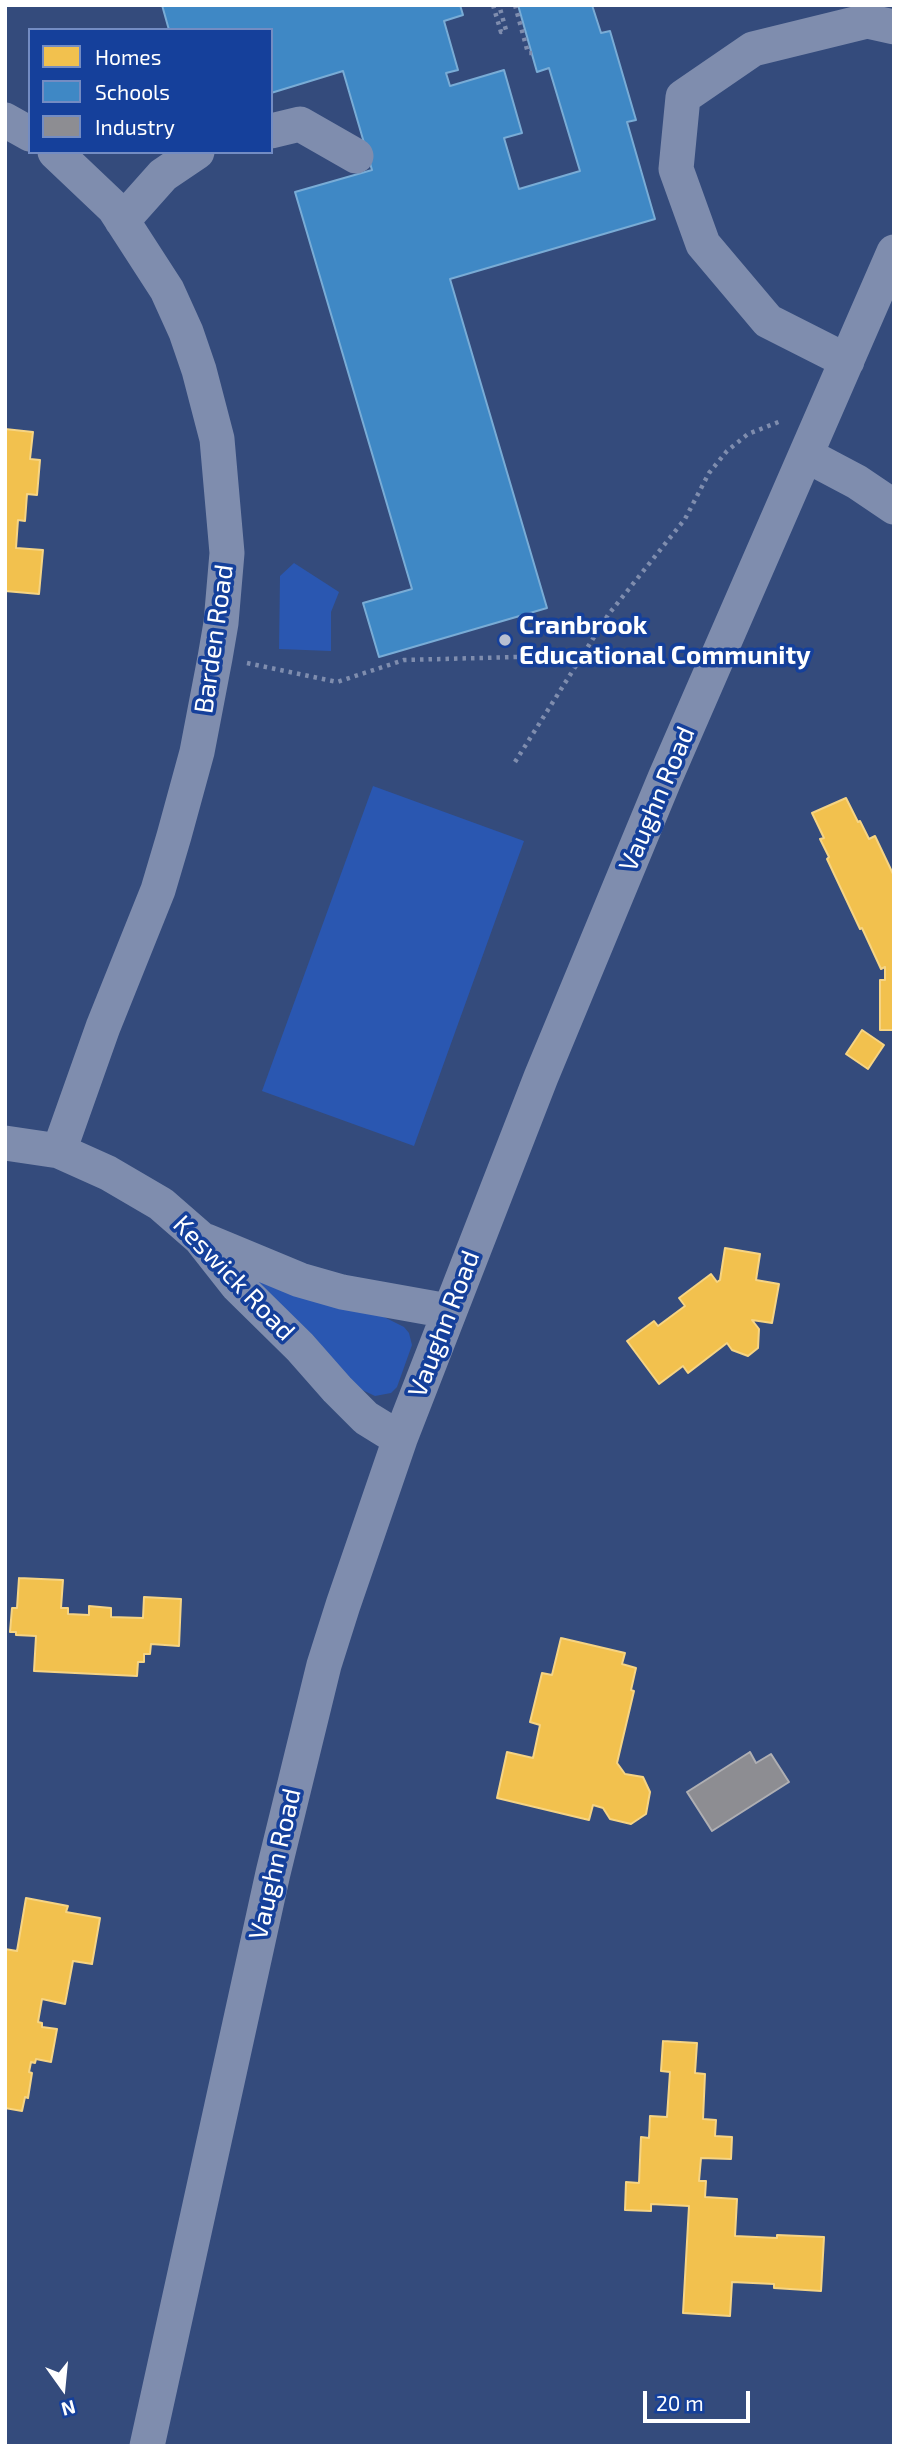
<!DOCTYPE html>
<style>
body{margin:0}
#map{position:relative;width:899px;height:2451px;overflow:hidden;background:#344b7c;font-family:"Exo 2",sans-serif}
canvas{display:block}
.frame{position:absolute;inset:0;border:7px solid #fff;pointer-events:none}
.legend{position:absolute;left:28px;top:28px;width:245px;height:126px;box-sizing:border-box;background:#15409b;border:2px solid #738cc3;margin:0;padding:9px 12px;list-style:none;font-size:21px;color:#fff}
.legend li{display:flex;align-items:center;gap:14px;height:35px}
.legend b{width:35px;border:2px solid #738cc3}
.north{position:absolute;left:28px;top:2353px;width:70px;height:70px;-webkit-text-stroke:5px #15409b;paint-order:stroke;rotate:165deg;font-size:19px;font-weight:700;line-height:28px;text-align:center;color:#fff}
.north::after{content:'';display:block;margin:auto;width:24px;height:32px;background:#fff;clip-path:polygon(50% 0,100% 100%,50% 72%,0 100%)}
.scale{position:absolute;left:643px;top:2391px;width:107px;height:32px;box-sizing:border-box;border:4px solid #fff;border-top:0;padding-left:9px;font-size:21px;line-height:24px;white-space:nowrap;color:#fff;-webkit-text-stroke:5px #15409b;paint-order:stroke}
</style>
<div id="map">
<canvas width="899" height="2451"></canvas>
<div class="frame"></div>
<ul class="legend">
<li><b style="height:19px;background:#f2c14e"></b>Homes</li>
<li><b style="height:19px;background:#3f88c5"></b>Schools</li>
<li><b style="height:19px;background:#8d8d92"></b>Industry</li>
</ul>
<div class="north">N</div>
<div class="scale">20 m</div>
</div>
<script>
const g = document.querySelector('canvas').getContext('2d');
g.lineJoin = 'round';
function paint(path, color) { g.fillStyle = color; g.fill(path, 'evenodd'); }
const poly = rows => new Path2D(rows.map(r => 'M' + r).join(''));
function trace(path, color, width, dash) { g.strokeStyle = color; g.lineWidth = width; g.lineCap = dash ? 'butt' : 'round'; g.setLineDash(dash || []); g.stroke(path); }
function write(font, color, halo, rows, align = 'center') {
  g.font = font + ' "Exo 2",sans-serif'; g.lineWidth = 7; g.setLineDash([]); g.textBaseline = 'middle'; g.strokeStyle = halo; g.fillStyle = color; for (const [text, x, y, turn = 0] of rows) {
    g.save(); g.translate(x, y); g.rotate((+turn || 0) * Math.PI / 180); g.textAlign = isNaN(turn) ? turn : align; if (halo) g.strokeText(text, 0, 0); g.fillText(text, 0, 0); g.restore();
  }
}
paint(poly([
 [294,563,339,592,331,612,331,651,279,649,280,576],
 [373,786,524,841,414,1146,262,1091],
 [250,1274,374,1312,404,1327,409,1333,412,1345,397,1387,391,1393,375,1396,358,1388]
]), '#2a57b1');
const homes = poly([
 [5,429,33,432,30,459,40,460,37,495,27,494,25,521,18,520,16,548,43,550,39,594,5,591,5,429],
 [846,798,858,822,860,821,869,839,875,836,894,876,894,1030,880,1030,880,980,885,980,885,967,881,969,862,928,860,929,827,859,829,857,820,839,824,838,812,813,846,798],
 [862,1030,884,1045,868,1069,846,1054,862,1030],
 [725,1248,760,1254,756,1280,779,1284,772,1323,752,1320,759,1329,758,1348,748,1356,732,1350,727,1343,688,1373,683,1366,659,1384,627,1341,654,1321,658,1326,685,1306,679,1298,711,1274,717,1282,720,1280,725,1248],
 [19,1578,63,1580,61,1608,68,1608,68,1614,89,1615,89,1606,111,1608,111,1617,143,1618,144,1597,181,1599,179,1646,151,1644,150,1654,144,1654,144,1662,138,1662,137,1676,34,1671,36,1636,16,1635,16,1632,10,1632,12,1608,17,1608,19,1578],
 [561,1638,625,1653,622,1664,636,1668,631,1690,634,1691,617,1763,625,1774,643,1777,650,1792,646,1814,631,1824,610,1819,603,1808,593,1805,589,1820,497,1798,507,1752,533,1758,540,1725,530,1722,542,1673,552,1675,561,1638],
 [26,1898,68,1906,66,1912,100,1918,92,1964,73,1961,65,2004,42,1999,38,2022,42,2023,42,2027,57,2029,51,2062,36,2059,35,2063,31,2062,29,2072,32,2073,28,2098,25,2097,22,2111,5,2108,5,1949,17,1951,26,1898],
 [663,2041,697,2043,695,2073,705,2074,703,2119,716,2120,715,2136,732,2137,731,2159,701,2158,699,2181,706,2181,705,2197,737,2199,735,2236,777,2238,777,2235,824,2237,821,2291,774,2288,774,2284,732,2282,730,2316,683,2313,689,2206,651,2204,651,2211,625,2210,626,2182,639,2183,641,2137,649,2138,650,2116,667,2117,670,2072,661,2071,663,2041]
]);
paint(homes, '#f2c14e');
trace(homes, '#f6d483', 2);
const schools = poly([
 [162,5,460,5,463,15,444,21,458,70,446,73,450,86,504,70,522,133,504,138,519,189,580,171,549,68,537,72,518,5,592,5,601,33,610,31,636,120,627,122,655,219,450,279,547,608,379,657,363,603,412,589,295,192,372,170,343,71,271,93,271,30,169,30,162,5]
]);
paint(schools, '#3f88c5');
trace(schools, '#79acd6', 2);
const industry = poly([
 [750,1752,756,1763,771,1754,789,1782,712,1831,687,1792,750,1752]
]);
paint(industry, '#8d8d92');
trace(industry, '#afafb3', 2);
trace(poly([
 [493,5,501,32,506,30,499,5],
 [515,5,528,53,532,53],
 [247,663,337,682,404,660,556,656],
 [515,762,608,615,685,519,709,473,727,451,748,434,781,421]
]), '#7f8dae', 4.5, [3.5, 5]);
trace(poly([
 [5,120,30,134],
 [271,131,300,124,356,156],
 [55,152,114,208,167,290,186,332,199,370,217,439,227,553,221,623,215,658,197,752,174,836,158,890,103,1027,59,1151],
 [122,221,163,175,197,152],
 [847,361,768,321,703,244,676,169,683,97,753,49,867,21,894,27],
 [806,455,857,482,894,507],
 [5,1143,59,1151,108,1173,161,1204,200,1238,237,1285,300,1347,337,1389,366,1418,400,1439],
 [206,1241,300,1280,342,1292,448,1311],
 [147,2446,273,1873,324,1665,343,1605,400,1439,541,1077,665,778,894,252]
]), '#7f8dae', 35);
for (const [x, y, r, color] of [
 [505,640,7,"#b8c0d1"]
]) { const dot = new Path2D(); dot.arc(x, y, r, 0, 2 * Math.PI); g.fillStyle = color; g.fill(dot); trace(dot, '#15409b', 2.5); }
write('bold 26px', '#fff', '#15409b', [
 ["Cranbrook",519,625],
 ["Educational Community",519,655]
], 'left');
write('26px', '#fff', '#15409b', [
 ["Barden Road",214,639,-82],
 ["Vaughn Road",657,799,-67],
 ["Keswick Road",234,1278,46],
 ["Vaughn Road",444,1324,-69],
 ["Vaughn Road",275,1864,-77]
]);
</script>
